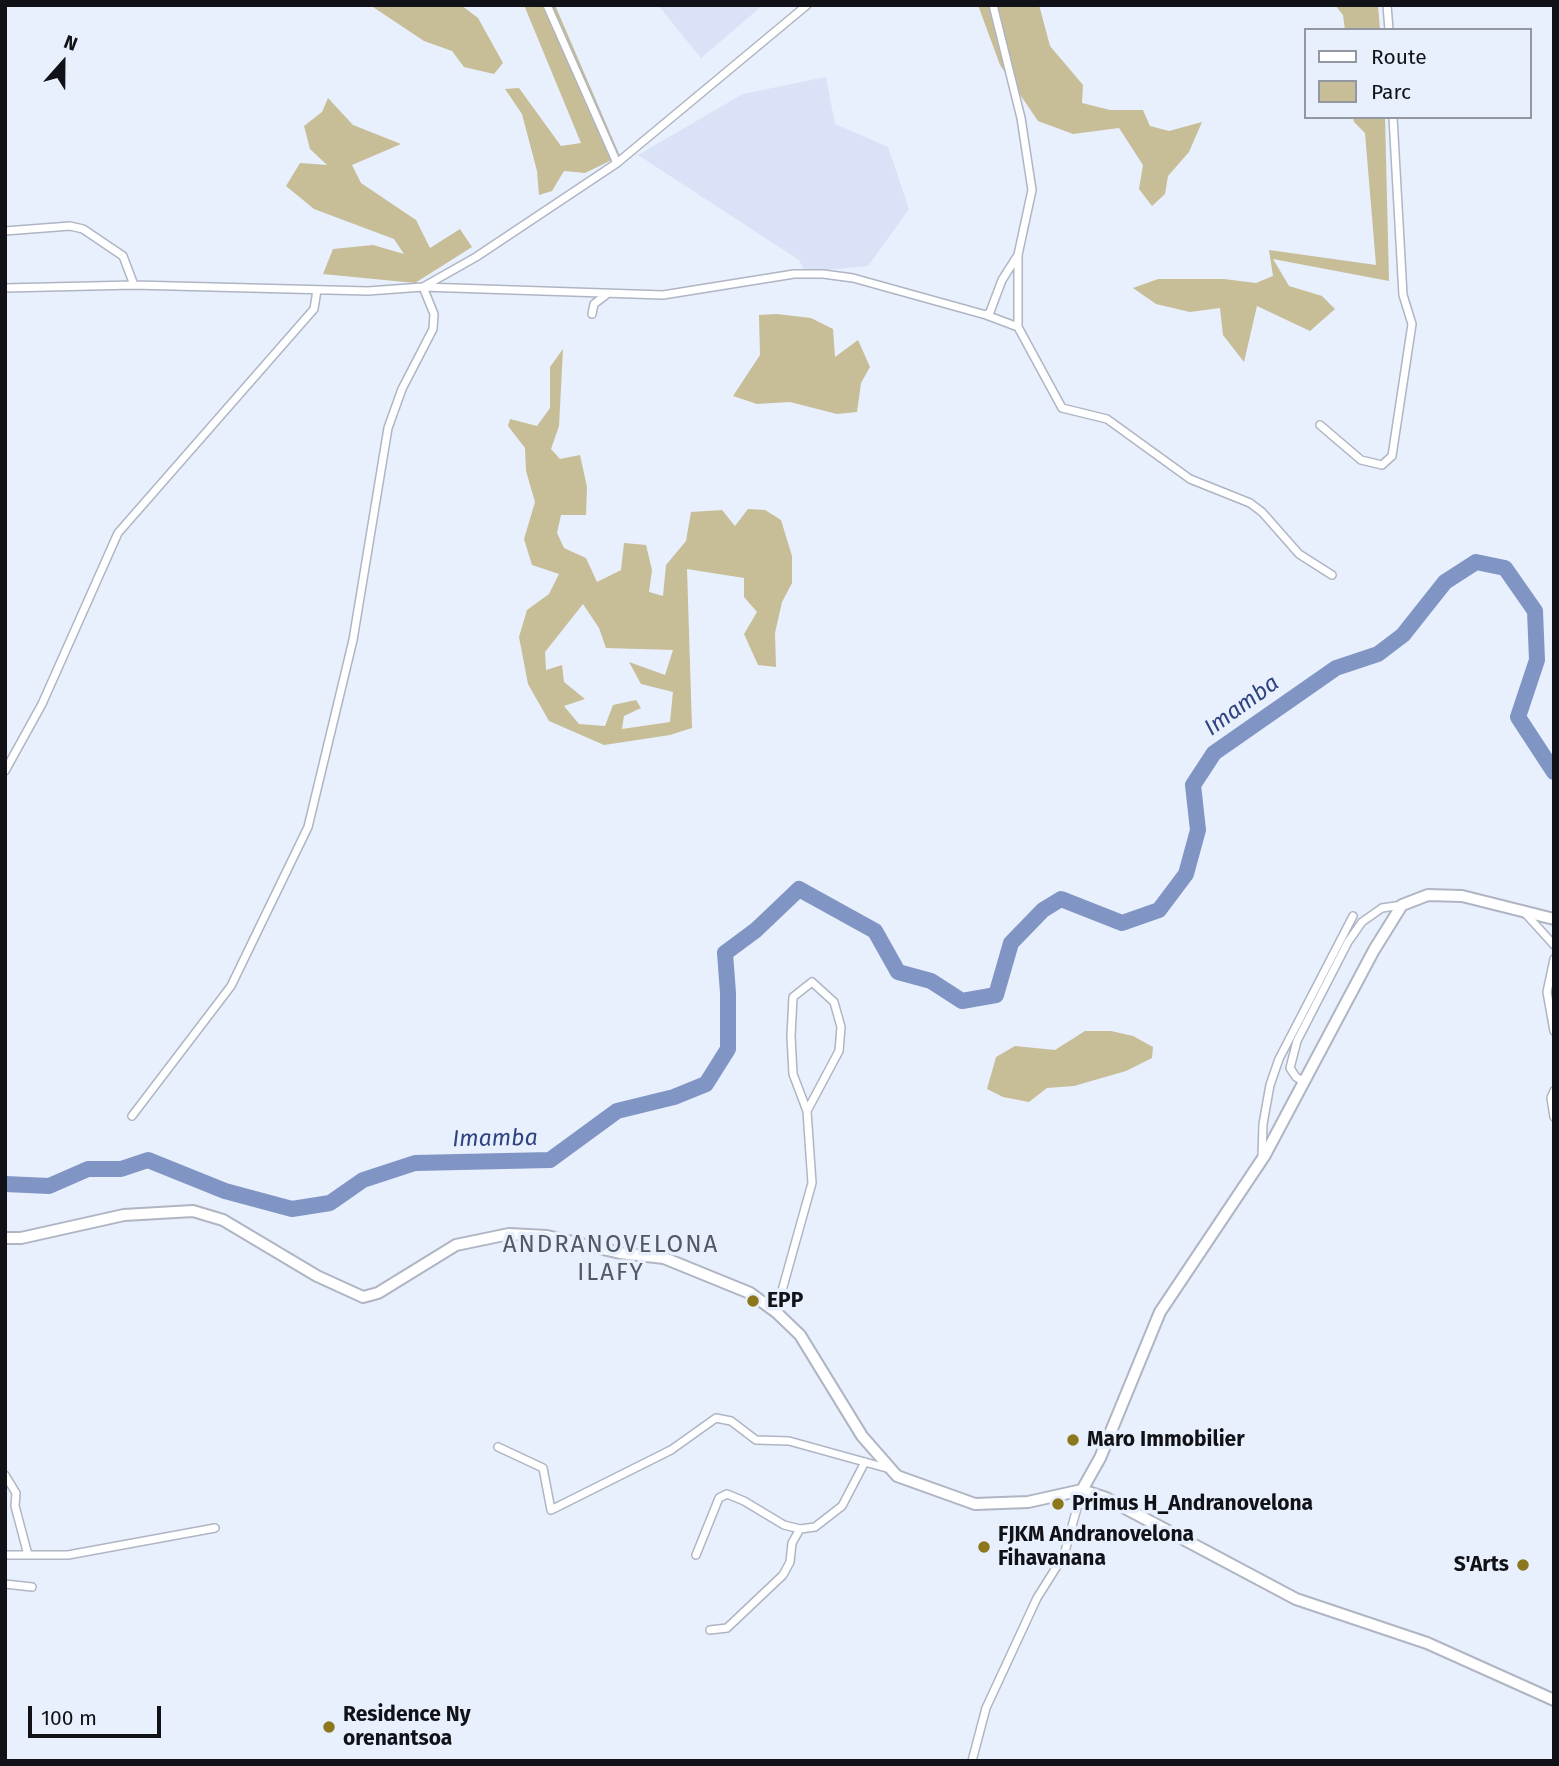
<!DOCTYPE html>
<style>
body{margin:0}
#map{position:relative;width:1559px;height:1766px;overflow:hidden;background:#e8effd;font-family:"Fira Sans",sans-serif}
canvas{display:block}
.frame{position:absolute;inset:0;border:7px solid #101217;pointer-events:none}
.legend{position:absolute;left:1304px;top:28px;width:228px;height:91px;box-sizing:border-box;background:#e8effd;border:2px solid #9297a1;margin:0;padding:9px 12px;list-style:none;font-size:21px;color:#101217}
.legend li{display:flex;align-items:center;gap:14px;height:35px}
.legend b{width:35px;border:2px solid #9297a1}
.north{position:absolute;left:28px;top:28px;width:70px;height:70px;-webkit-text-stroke:5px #e8effd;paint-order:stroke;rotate:21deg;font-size:19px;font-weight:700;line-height:28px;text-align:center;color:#101217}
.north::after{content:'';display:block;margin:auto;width:24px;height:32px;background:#101217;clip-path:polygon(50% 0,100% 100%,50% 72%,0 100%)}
.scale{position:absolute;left:28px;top:1706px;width:133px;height:32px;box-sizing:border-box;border:4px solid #101217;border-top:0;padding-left:9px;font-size:21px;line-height:24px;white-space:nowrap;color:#101217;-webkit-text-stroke:5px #e8effd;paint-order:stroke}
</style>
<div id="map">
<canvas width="1559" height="1766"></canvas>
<div class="frame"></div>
<ul class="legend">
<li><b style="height:9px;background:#fff"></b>Route</li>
<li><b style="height:19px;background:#c7bd97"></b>Parc</li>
</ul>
<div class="north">N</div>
<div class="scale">100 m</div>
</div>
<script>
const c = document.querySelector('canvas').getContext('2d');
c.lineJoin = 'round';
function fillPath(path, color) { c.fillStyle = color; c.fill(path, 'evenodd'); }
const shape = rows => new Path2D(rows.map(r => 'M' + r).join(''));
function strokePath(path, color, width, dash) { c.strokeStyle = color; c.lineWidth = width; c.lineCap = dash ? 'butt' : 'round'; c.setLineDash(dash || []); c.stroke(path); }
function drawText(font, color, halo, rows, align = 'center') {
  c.font = font + ' "Fira Sans",sans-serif'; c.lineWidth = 7; c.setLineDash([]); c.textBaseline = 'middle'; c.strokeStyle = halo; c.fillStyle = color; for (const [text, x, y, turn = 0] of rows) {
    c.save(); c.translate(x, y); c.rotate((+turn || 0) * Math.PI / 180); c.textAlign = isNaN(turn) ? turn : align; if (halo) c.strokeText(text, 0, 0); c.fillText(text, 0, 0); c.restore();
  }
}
const built = shape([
 [658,5,763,5,701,58],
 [826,77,835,124,888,147,909,209,868,266,805,272,799,260,638,155,743,94]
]);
const green = shape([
 [370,5,461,5,478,18,503,63,494,74,464,67,452,51,424,41],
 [524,5,555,5,620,156,585,173,564,171,552,191,539,195,537,171,522,114,505,89,519,88,561,146,581,143],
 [978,5,1039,5,1050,46,1083,85,1082,103,1110,110,1143,110,1150,126,1169,131,1202,122,1189,152,1168,176,1165,194,1152,206,1139,189,1143,165,1119,128,1073,134,1038,121,1000,65],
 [1335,5,1378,5,1380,30,1345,30,1343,15],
 [328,98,353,125,401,144,352,165,361,183,416,220,430,248,460,229,472,247,415,283,323,274,333,249,373,245,404,254,394,239,314,209,286,186,300,163,327,165,310,149,304,126,322,112],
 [1353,117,1385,117,1389,281,1273,259,1289,286,1322,296,1335,309,1310,331,1257,306,1244,362,1223,335,1220,308,1190,312,1156,304,1133,288,1158,279,1224,279,1256,283,1273,276,1269,250,1376,265,1365,133,1354,122],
 [777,314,811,318,833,329,835,357,858,340,870,367,861,383,857,412,837,414,790,402,757,404,733,396,760,355,759,315],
 [563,349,559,426,551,449,560,459,580,455,587,487,586,515,561,515,557,533,564,548,586,558,597,582,621,570,624,543,646,545,652,570,649,592,663,596,666,565,686,541,691,512,722,510,735,526,748,509,765,510,781,520,792,556,792,583,782,602,775,633,776,667,758,665,744,634,757,612,744,597,744,578,687,569,692,728,670,735,604,745,549,721,528,684,519,637,527,610,549,594,559,574,532,565,524,539,535,502,526,471,525,448,508,426,510,419,537,426,550,408,550,367],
 [583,604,599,628,606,648,673,650,665,675,629,662,641,684,673,692,670,722,622,729,624,716,641,708,636,700,613,705,605,726,579,724,564,706,585,699,564,682,562,665,546,670,545,652],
 [1085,1031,1111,1031,1133,1036,1153,1047,1152,1058,1126,1071,1074,1086,1047,1088,1029,1102,1003,1097,987,1089,996,1057,1015,1046,1055,1050]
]);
const river = shape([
 [5,1184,49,1186,88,1169,121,1169,148,1160,225,1191,292,1209,330,1203,363,1180,415,1163,550,1160,617,1111,674,1097,706,1084,728,1049,728,993,725,953,756,930,799,889,875,931,898,972,931,981,962,1001,996,995,1011,943,1043,910,1061,899,1122,923,1159,910,1186,874,1198,830,1193,785,1214,753,1336,668,1378,654,1403,635,1445,582,1476,562,1505,568,1535,611,1537,660,1518,717,1554,772]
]);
const street = shape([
 [547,5,617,163],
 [993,5,1021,118,1032,190,1018,255,1018,327,1062,408,1107,419,1190,479,1250,503,1262,512,1299,554,1332,575],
 [1387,5,1389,30],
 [5,231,70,226,83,229,123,256,134,285],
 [5,288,134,285,368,291,423,287,476,257,617,163,807,5],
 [592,314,594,304,607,294],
 [986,315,1018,327],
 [1320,425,1361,460,1382,465,1392,456,1412,324,1403,295,1393,117],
 [5,771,42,704,118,533,314,309,317,290],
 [1524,912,1554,945],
 [1554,959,1547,992,1554,1031],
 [1304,1082,1296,1077,1290,1068,1297,1041,1348,942,1362,922,1382,908,1402,905],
 [1554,1091,1551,1098,1554,1117],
 [132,1116,231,986,308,827,353,640,388,428,402,389,433,329,434,314,423,287,663,295,794,274,823,274,853,278,986,315,990,312,1002,280,1018,255],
 [1262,1157,1263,1124,1270,1085,1279,1059,1353,916],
 [776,1312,812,1183,807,1111,839,1051,841,1027,834,1002,812,982,793,997,791,1036,793,1074,807,1111],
 [498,1447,543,1468,551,1510,671,1450,716,1418,731,1421,756,1440,789,1441,890,1469],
 [5,1475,16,1493,15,1506,28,1555],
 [5,1555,68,1555,215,1528],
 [696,1555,719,1498,727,1494,744,1501,784,1525,800,1529,815,1527,842,1506,865,1462],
 [5,1584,32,1587],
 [710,1630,727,1628,783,1575,790,1562,792,1543,800,1529],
 [972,1761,986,1708,1037,1598,1064,1555,1082,1490]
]);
const secondary = shape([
 [5,1238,21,1238,124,1215,193,1211,223,1220,317,1276,363,1297,378,1293,456,1245,509,1234,547,1236,620,1253,664,1258,750,1293,776,1312,800,1335,862,1436,897,1476,975,1504,1028,1502,1082,1490,1106,1498,1296,1599,1427,1643,1554,1700],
 [1082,1490,1100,1458,1160,1312,1265,1155,1374,950,1402,905,1428,895,1462,896,1554,919]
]);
const markers = [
 [753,1301,7,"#8c771c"],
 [1073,1440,7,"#8c771c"],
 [1058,1504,7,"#8c771c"],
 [984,1547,7,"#8c771c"],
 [1523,1565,7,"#8c771c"],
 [329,1727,7,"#8c771c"]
];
const poiNames = [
 ["EPP",767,1301],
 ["Maro Immobilier",1087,1440],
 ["Primus H_Andranovelona",1072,1504],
 ["FJKM Andranovelona",998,1535],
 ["Fihavanana",998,1559],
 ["S'Arts",1509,1565,"right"],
 ["Residence Ny",343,1715],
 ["orenantsoa",343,1739]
];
const waterNames = [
 ["Imamba",1242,706,-36],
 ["Imamba",495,1139,-1]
];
const quarterNames = [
 ["ANDRANOVELONA",611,1245],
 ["ILAFY",611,1273]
];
fillPath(built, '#d9e2f6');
fillPath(green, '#c7bd97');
strokePath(river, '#8195c4', 16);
strokePath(street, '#afb5c3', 10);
strokePath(secondary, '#afb5c3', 14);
strokePath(street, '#fff', 7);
strokePath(secondary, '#fff', 10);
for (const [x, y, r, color] of markers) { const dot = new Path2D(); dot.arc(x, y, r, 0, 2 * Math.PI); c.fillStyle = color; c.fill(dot); strokePath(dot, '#e8effd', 2.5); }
drawText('bold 21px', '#101217', '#e8effd', poiNames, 'left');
drawText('italic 23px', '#2e437f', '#e8effd', waterNames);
c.letterSpacing = '2px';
drawText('24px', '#525864', '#e8effd', quarterNames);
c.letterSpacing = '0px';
</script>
